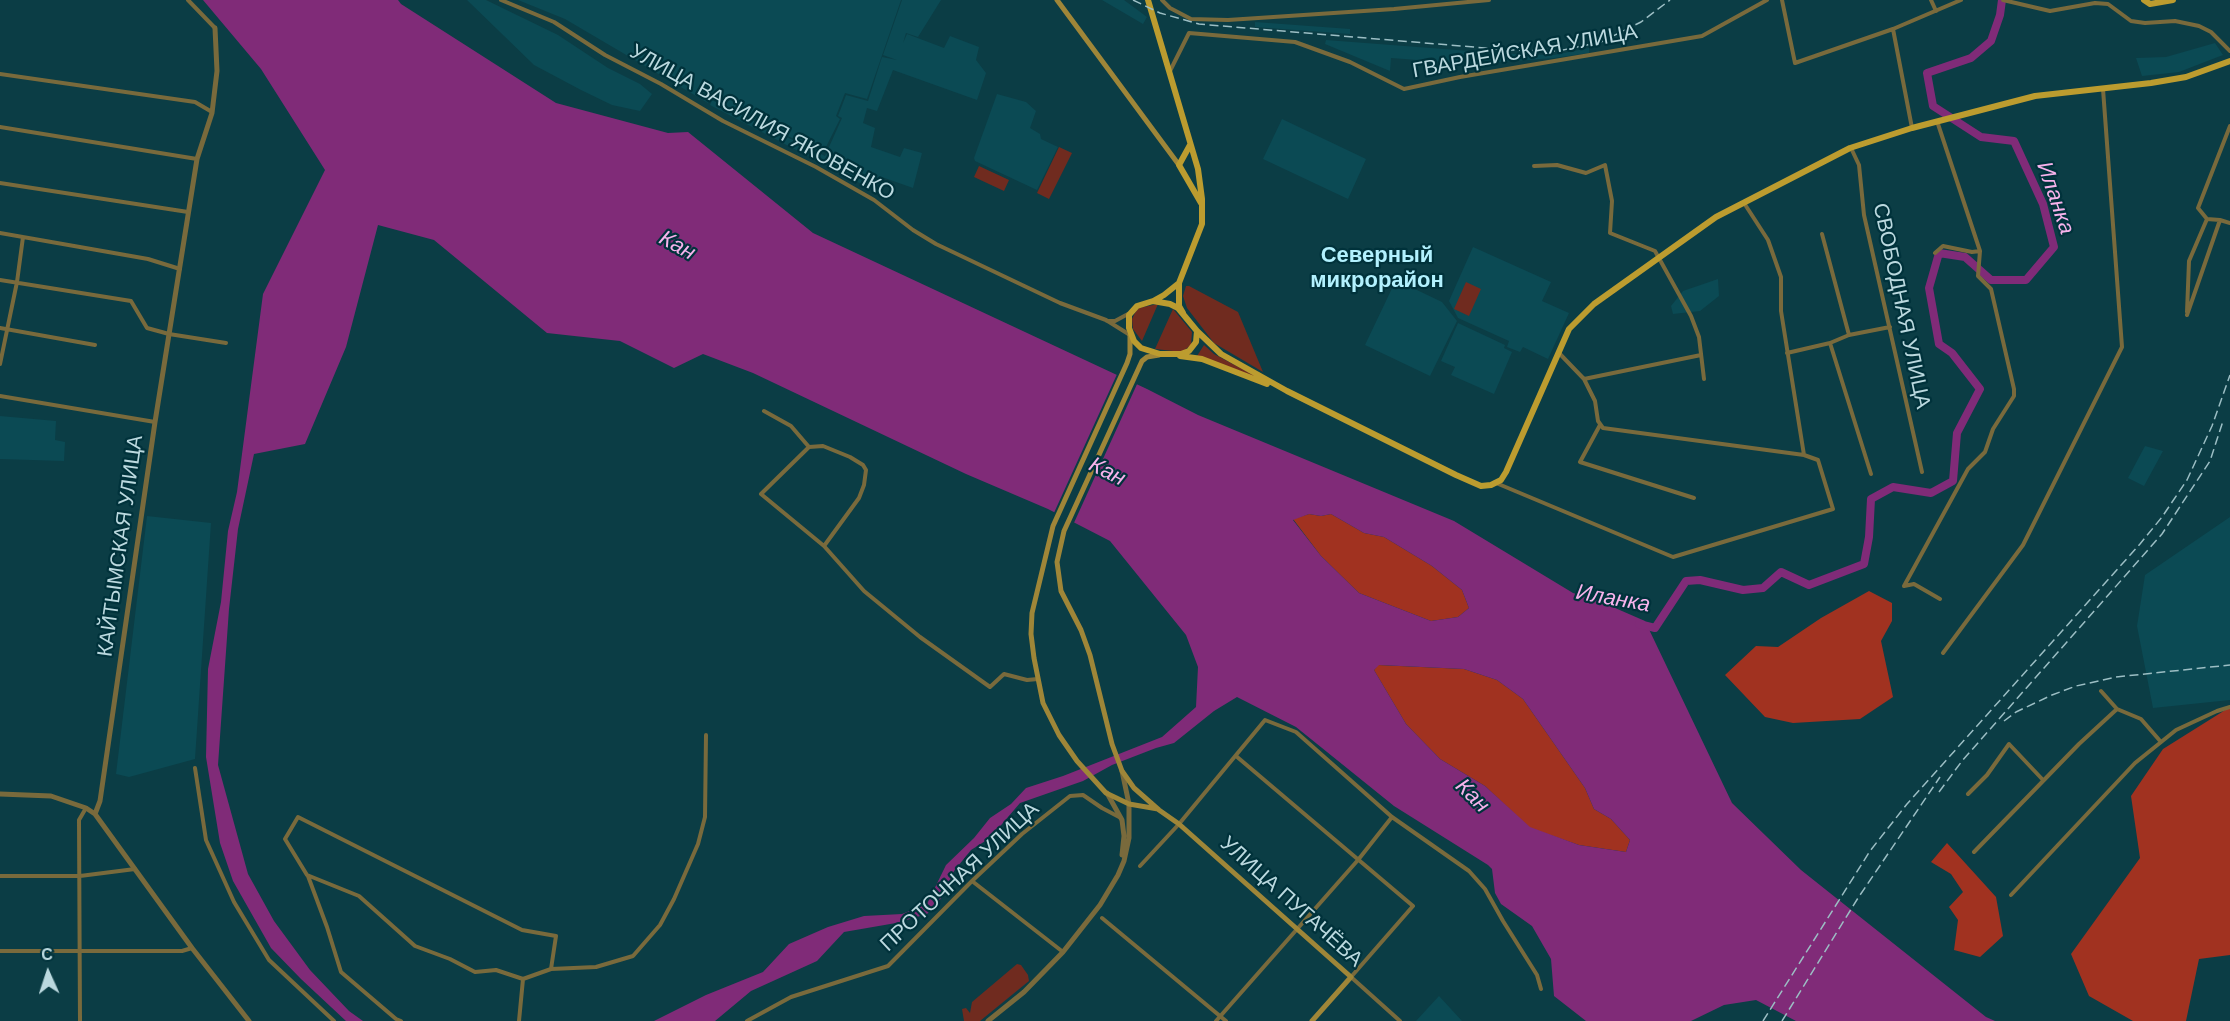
<!DOCTYPE html>
<meta charset="utf-8">
<style>
body{margin:0}
#map{position:relative;width:2230px;height:1021px;overflow:hidden;background:#0b3d45;font-family:Arial,sans-serif}
canvas{display:block}
.north{position:absolute;left:18px;top:943px;width:60px;height:60px;-webkit-text-stroke:4px #00323b;paint-order:stroke;rotate:357deg;font-size:16px;font-weight:700;line-height:24px;text-align:center;color:#bbd9df}
.north::after{content:'';display:block;margin:auto;width:21px;height:27px;background:#bbd9df;clip-path:polygon(50% 0,100% 100%,50% 72%,0 100%)}
</style>
<div id="map">
<canvas width="2230" height="1021"></canvas>
<div class="north">С</div>
</div>
<script>
const c = document.querySelector('canvas').getContext('2d');
c.lineJoin = 'round';
function fillPath(path, color) { c.fillStyle = color; c.fill(path, 'evenodd'); }
const shape = rows => new Path2D(rows.map(r => 'M' + r).join(''));
function strokePath(path, color, width, dash) { c.strokeStyle = color; c.lineWidth = width; c.lineCap = dash ? 'butt' : 'round'; c.setLineDash(dash || []); c.stroke(path); }
function drawText(font, color, halo, rows, align = 'center') {
  c.font = font + ' Arial,sans-serif'; c.lineWidth = 4.5; c.setLineDash([]); c.textBaseline = 'middle'; c.strokeStyle = halo; c.fillStyle = color; for (const [text, x, y, turn = 0] of rows) {
    c.save(); c.translate(x, y); c.rotate((+turn || 0) * Math.PI / 180); c.textAlign = isNaN(turn) ? turn : align; if (halo) c.strokeText(text, 0, 0); c.fillText(text, 0, 0); c.restore();
  }
}
const built = shape([
 [467,0,486,0,558,35,608,68,640,84,652,94,640,111,612,105,581,90,534,65],
 [518,0,901,0,867,99,845,93,836,116,840,119,823,153,711,99,708,103,565,19],
 [902,0,941,0,918,37,906,33,903,43,907,34,944,48,950,36,979,47,976,60,986,73,977,100,893,70,877,111,867,108,863,123,875,128,871,147,900,157,904,148,922,153,913,188,879,176,873,190,710,105,712,100,825,156,842,118,838,116,846,95,868,101,882,57,897,60,883,55],
 [1102,0,1124,0,1147,17,1143,24],
 [1255,22,1350,29,1350,34,1255,27],
 [1326,40,1509,54,1554,55,1589,48,1589,53,1554,58,1471,64,1391,58,1390,71,1325,44],
 [2215,43,2223,55,2179,72,2142,76,2136,58,2166,57],
 [997,94,1026,102,1036,111,1030,128,1040,134,1041,139,1058,147,1037,190,975,161,974,158],
 [1282,119,1366,159,1348,199,1263,159],
 [1473,247,1551,282,1542,301,1569,313,1548,359,1523,347,1520,352,1507,347,1509,341,1458,318,1449,301],
 [1718,279,1719,296,1700,311,1673,314,1671,306,1683,291],
 [1396,280,1442,302,1457,321,1430,376,1365,345],
 [1458,323,1505,345,1504,348,1512,352,1494,394,1451,375,1455,367,1441,361],
 [0,416,56,421,55,440,65,442,64,461,0,459],
 [2145,446,2163,451,2144,486,2128,478],
 [147,516,211,523,195,759,129,777,116,774],
 [2230,517,2230,700,2153,708,2137,626,2145,575],
 [1439,996,1462,1021,1416,1021]
]);
const green = shape([
 [1059,147,1072,153,1049,199,1037,193],
 [979,166,1009,180,1004,191,974,177],
 [1466,282,1481,289,1469,316,1454,309],
 [1186,286,1189,286,1238,312,1263,372,1214,343,1187,308,1183,296],
 [1158,304,1142,341,1133,329,1132,319,1135,313,1139,308],
 [1173,309,1192,332,1191,345,1182,352,1155,349],
 [1204,345,1214,354,1270,384,1197,356],
 [1017,964,1021,965,1028,975,1029,981,980,1021,964,1021,962,1009,966,1008,970,1013,972,1002]
]);
const forest = shape([
 [1309,514,1321,516,1331,514,1364,533,1384,537,1432,566,1462,590,1469,608,1458,617,1431,621,1359,593,1321,556,1293,519],
 [1869,591,1892,603,1892,621,1881,641,1893,697,1860,719,1793,723,1765,717,1725,675,1756,646,1778,647,1821,618],
 [1378,665,1464,669,1497,680,1523,699,1585,788,1594,809,1611,819,1630,840,1626,852,1579,845,1530,828,1485,786,1440,759,1406,724,1374,670],
 [2230,707,2230,955,2199,959,2186,1021,2133,1021,2089,996,2071,954,2140,858,2131,796,2163,749],
 [1947,843,1996,897,2003,936,1980,957,1954,950,1958,920,1949,907,1963,892,1951,874,1931,862]
]);
const water = shape([
 [203,0,398,0,401,4,556,103,668,133,688,132,813,233,1147,389,1198,415,1454,521,1573,593,1599,601,1645,621,1732,803,1801,870,1986,1017,1995,1021,1796,1021,1756,1000,1724,1005,1691,1021,1586,1021,1554,996,1551,959,1532,926,1501,904,1495,893,1492,869,1488,865,1394,806,1296,727,1237,697,1214,711,1174,743,1156,748,1112,765,1083,781,1020,803,990,838,971,850,954,871,945,894,927,914,896,923,844,932,817,961,751,991,715,1021,654,1021,706,995,763,972,789,944,828,927,864,916,902,914,927,904,946,865,974,838,990,818,1011,804,1026,788,1063,776,1162,737,1196,707,1198,667,1186,635,1110,541,1048,509,966,474,753,373,703,354,674,368,620,341,547,333,434,240,378,225,346,347,305,444,254,454,238,529,229,609,218,765,248,874,274,921,310,970,349,1011,363,1021,346,1021,301,979,271,948,233,881,220,843,206,757,208,669,221,602,228,531,237,492,263,294,325,170,261,69],
 [1309,514,1321,516,1331,514,1364,533,1384,537,1432,566,1462,590,1469,608,1458,617,1431,621,1359,593,1321,556,1293,520],
 [1379,665,1464,669,1497,680,1523,699,1585,788,1594,809,1611,819,1630,840,1626,852,1579,845,1530,827,1485,786,1440,759,1406,724,1374,670]
]);
const pier = shape([
 [1118,372,1138,382,1073,525,1053,515]
]);
const river = shape([
 [1639,624,1655,628,1686,581,1700,580,1743,590,1763,588,1781,572,1809,585,1864,564,1869,537,1871,499,1893,487,1931,493,1953,481,1957,433,1980,389,1952,353,1939,344,1929,288,1939,253,1965,257,1991,280,2026,280,2054,247,2043,204,2014,141,1981,137,1933,106,1927,73,1971,58,1991,41,2000,15,2002,0]
]);
const minor = shape([
 [188,0,215,28],
 [501,0,554,22,605,55,661,84,723,121,816,167,874,200,913,230,936,244,1060,303,1106,320,1130,335],
 [1162,0,1170,8,1191,19,1228,20,1394,9,1489,0],
 [1782,0,1795,63,1893,29],
 [1931,0,1936,11],
 [2003,0,2050,11,2095,3,2108,4,2131,21,2145,23,2175,21,2199,26,2211,32,2230,51],
 [1170,71,1189,33,1295,42,1350,62,1404,89,1460,77,1702,36,1767,0],
 [0,74,195,102,212,112],
 [0,127,197,159],
 [1912,128,1893,29,1961,0],
 [1851,148,1859,165,1864,215,1922,472],
 [1534,166,1557,165,1586,173,1605,165,1612,201,1610,233,1655,251,1691,316,1699,337,1704,379],
 [0,183,188,212],
 [1744,203,1768,240,1781,277,1781,311,1804,455],
 [2220,220,2230,223],
 [0,233,148,259,180,269],
 [1822,234,1849,335],
 [1935,253,1943,246,1972,252,1980,251,1937,121],
 [0,280,131,301,147,328,169,334,226,343],
 [2187,312,2189,261,2207,219],
 [2187,315,2220,220,2207,219,2198,208,2230,126],
 [1107,321,1115,321,1128,314],
 [0,328,95,345],
 [1830,343,1871,474],
 [1787,353,1830,343,1849,335,1890,327],
 [0,364,17,282,23,237],
 [1584,379,1701,355],
 [0,396,155,422],
 [764,411,791,426,809,447,761,494,824,546,864,591,920,637,990,687,1004,674,1027,680,1038,679],
 [1600,425,1580,462,1694,498],
 [809,447,823,446,850,457,863,465,866,470,864,485,859,498,824,546],
 [1496,483,1673,557,1833,509,1818,460,1804,455,1603,428,1598,421,1595,401,1584,379,1559,353],
 [1940,599,1914,584,1904,586,1968,469,1985,452,1993,429,2014,396,2014,389,1991,289,1978,276,1980,251],
 [1943,653,2023,545,2122,347,2103,89],
 [2101,691,2117,709,2141,719,2161,742],
 [1236,756,1413,906,1351,977,1400,1021],
 [195,768,206,840,234,902,269,960,334,1021],
 [1968,794,1987,775,2009,744,2043,780],
 [1974,852,2079,744,2117,709],
 [1140,866,1179,824,1265,720,1296,732,1392,817,1469,871,1485,889,1503,921,1537,975,1541,989],
 [0,876,80,876,135,869],
 [308,876,327,927,341,972,396,1019,401,1021],
 [972,881,1063,952],
 [2011,895,2135,763,2176,730,2217,711,2230,707],
 [1102,918,1226,1021],
 [0,951,182,951,192,948],
 [551,969,556,936,522,930,298,817,285,839,307,875,359,896,415,946,450,959,475,972,496,970,523,979,551,969,596,967,633,956,660,925,674,899,698,844,705,817,706,735],
 [80,1021,79,820,86,808],
 [519,1021,523,979],
 [747,1021,791,997,888,966,972,881,1022,834,1070,796,1083,795,1102,808,1121,818],
 [1216,1021,1358,860,1392,817]
]);
const tertiary = shape([
 [215,28,217,71,212,113,197,159,155,422,100,801,95,814,192,948,249,1021],
 [1107,793,1122,820,1124,836,1122,855],
 [0,794,51,796,86,808,95,814],
 [988,1021,1024,992,1063,952,1100,905,1118,875,1124,861,1129,838,1129,804,1122,771]
]);
const secondary = shape([
 [1057,0,1179,165],
 [1130,335,1130,354,1127,363,1053,526,1032,613,1031,634,1034,658,1043,703,1059,735,1077,761,1106,793,1129,804,1158,809],
 [1159,355,1147,357,1142,361,1064,531,1057,562,1061,591,1081,630,1090,655,1112,744,1122,771,1134,788,1159,810,1179,824,1351,977,1312,1021]
]);
const primary = shape([
 [1148,0,1198,169,1202,199,1202,224,1179,283,1179,306,1183,313],
 [2144,0,2150,4,2173,0],
 [1190,145,1179,165,1201,203],
 [1155,300,1164,295,1179,283],
 [1153,301,1170,304,1178,308,1197,331,1196,342,1189,351,1181,354,1160,354,1141,348,1134,341,1129,328,1129,315,1137,306,1153,301],
 [1197,331,1221,354,1287,391,1456,475,1481,486,1491,485,1501,480,1506,472,1569,329,1594,304,1716,217,1850,148,1912,128,2035,96,2151,83,2186,77,2230,61],
 [1180,356,1202,359,1267,384]
]);
const rail = shape([
 [1133,0,1160,13,1199,24,1509,50,1558,51,1601,42,1641,22,1670,0],
 [2004,721,2016,712,2052,695,2076,686,2116,677,2230,665],
 [1939,792,1962,761,2162,534,2210,461,2223,421],
 [1763,1021,1870,851,1907,804,2140,544,2162,517,2187,480,2212,426,2230,375],
 [1782,1021,1858,898,1940,777]
]);
const streetNames = [
 ["ГВАРДЕЙСКАЯ УЛИЦА",1525,52,-10],
 ["УЛИЦА ВАСИЛИЯ ЯКОВЕНКО",762,123,29],
 ["СВОБОДНАЯ УЛИЦА",1901,306,78],
 ["КАЙТЫМСКАЯ УЛИЦА",121,546,-82],
 ["ПРОТОЧНАЯ УЛИЦА",960,877,-43],
 ["УЛИЦА ПУГАЧЁВА",1291,902,42]
];
const waterNames = [
 ["Иланка",2055,198,71],
 ["Кан",677,246,29],
 ["Кан",1107,472,27],
 ["Иланка",1613,599,10],
 ["Кан",1472,796,45]
];
const neighbourhoodNames = [
 ["Северный",1377,256],
 ["микрорайон",1377,281]
];
fillPath(built, '#0b4a54');
fillPath(green, '#702b1f');
fillPath(forest, '#a13220');
fillPath(water, '#802b78');
fillPath(pier, '#0b3d45');
strokePath(river, '#802b78', 8);
strokePath(minor, '#796a3c', 4);
strokePath(tertiary, '#796a3c', 5);
strokePath(secondary, '#9f8638', 5);
strokePath(primary, '#bc9c2f', 6);
strokePath(rail, '#9cbec4', 1.5, [9, 4.5]);
drawText('21px', '#bbd9df', '#00323b', streetNames);
drawText('italic 22px', '#f7b3ec', '#00323b', waterNames);
drawText('bold 22px', '#b2f1fe', '#00323b', neighbourhoodNames);
</script>
